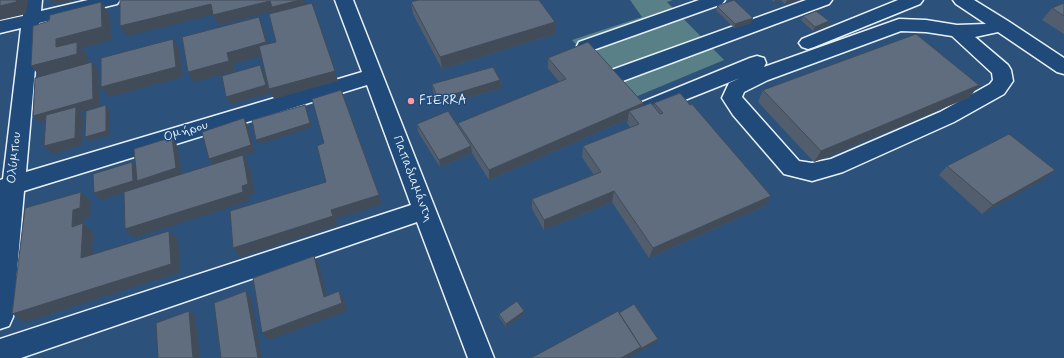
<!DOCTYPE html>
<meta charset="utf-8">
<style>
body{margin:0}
canvas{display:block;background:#2c517b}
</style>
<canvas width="1064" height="358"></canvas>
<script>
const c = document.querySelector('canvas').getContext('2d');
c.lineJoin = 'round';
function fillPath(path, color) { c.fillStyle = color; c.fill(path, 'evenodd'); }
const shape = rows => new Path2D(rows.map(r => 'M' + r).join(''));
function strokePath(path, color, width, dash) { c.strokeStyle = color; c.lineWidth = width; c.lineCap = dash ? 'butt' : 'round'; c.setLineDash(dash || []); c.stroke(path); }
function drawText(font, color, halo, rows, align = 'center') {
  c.font = font + ' Mynerve,sans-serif'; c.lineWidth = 3; c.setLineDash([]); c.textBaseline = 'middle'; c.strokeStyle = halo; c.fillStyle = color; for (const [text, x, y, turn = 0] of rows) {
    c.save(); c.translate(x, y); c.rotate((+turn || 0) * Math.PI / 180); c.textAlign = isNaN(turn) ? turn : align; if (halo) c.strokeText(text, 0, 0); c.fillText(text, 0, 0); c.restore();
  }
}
const green = shape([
 [630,0,673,0,667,2,724,60,628,100,572,40,642,17]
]);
const minor = shape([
 [24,0,42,0,41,11,88,0,120,0,117,4,39,23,26,172,362,72,335,0,353,0,494,358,468,358,417,222,21,358,0,358,0,339,411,205,367,85,24,191,13,317,9,326,0,329,0,180,3,179,21,28,0,33,0,21,23,16,24,0],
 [699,0,725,0,722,4,593,50,586,52,579,50,577,46,579,42,699,0],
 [806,0,832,0,829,4,620,82,613,84,606,82,603,77,606,72,806,0],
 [898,0,923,0,920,4,814,47,808,49,802,47,799,43,802,39,898,0],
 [953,0,974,0,1008,21,1064,58,1064,74,1057,72,998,32,975,37,1008,65,1011,70,1013,81,1004,94,954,122,843,172,812,181,784,174,733,115,722,98,729,83,740,78,647,115,640,113,637,108,640,103,750,58,757,56,764,58,766,63,764,67,899,19,926,20,957,25,986,24,956,4,953,0],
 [901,31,926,32,952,36,992,73,993,80,990,84,940,112,831,159,812,163,799,161,742,97,744,92,768,80,901,31]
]);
const wall = shape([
 [772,0,798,0,797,1,785,4,781,0,774,2],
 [411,2,555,22,555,34,442,69,413,14],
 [1064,3,1064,34,1042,20,1052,8],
 [717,6,751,23,734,28,716,10],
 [803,16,829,21,827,26,813,31,801,20],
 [548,58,643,103,642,107,653,106,654,103,765,206,649,258,612,202,544,230,532,209,532,199,594,175,582,157,583,146,631,128,627,123,628,119,489,180,472,153,440,167,418,132,417,124,458,126,458,123,559,82,548,68],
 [500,80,501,88,440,106,433,92,432,84],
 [763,90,970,97,814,162,758,102],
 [947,166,1055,170,1044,179,982,214,939,175],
 [524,311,524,314,506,327,499,317,499,314]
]);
const shadedWall = shape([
 [17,0,28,0,26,14,0,20,0,6],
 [51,0,76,0,55,5],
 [304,0,307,9,277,17,274,11,218,25,213,15,270,1],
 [775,0,781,0,774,2],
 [787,0,798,0,797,1,785,4],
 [101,2,110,15,111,40,82,48,88,55,88,67,42,79,31,66,56,39],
 [211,4,216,14,127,36,120,26],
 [316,13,338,81,274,99,269,89],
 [259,17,263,27,271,53,233,64,235,71,194,82,188,72,227,53],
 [753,18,751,23,734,28,735,24],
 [829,21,827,26,813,31,815,27],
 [555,22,555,34,442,69,440,57],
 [173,39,179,49,183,77,109,97,101,87],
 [92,62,98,70,100,106,80,112,83,115,82,145,52,154,44,146,76,113,41,123,33,116],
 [260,65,264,72,270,93,231,104,226,97],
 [500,80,501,88,440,106,438,99],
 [979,85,970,97,814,162,821,151],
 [341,90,382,204,336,219,337,225,240,257,233,248,331,210],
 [643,103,641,113,629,111,628,119,489,180,489,170],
 [106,105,109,110,110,135,89,141,85,137],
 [305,105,312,127,259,144,256,140],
 [244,118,248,126,255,152,244,156,249,165,255,193,248,196,249,201,134,238,125,229,214,166,209,159],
 [172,137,177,145,182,175,143,188,139,184,140,188,101,200,94,193,132,162,138,169],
 [471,146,472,153,440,167,439,160],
 [1055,170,1044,179,982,214,993,205],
 [614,191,612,202,544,230,544,220],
 [81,192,91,201,90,217,83,219,83,223,93,232,92,266,81,258,72,227,73,210],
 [771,196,765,206,649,258,653,248],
 [169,231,178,239,180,272,25,322,12,314],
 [314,256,319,265,329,305,324,297],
 [246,291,251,297,262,358,258,358],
 [339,291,344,299,347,311,269,340,262,333],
 [189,311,195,316,200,358,193,358],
 [524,311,524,314,506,327,506,324],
 [658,339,657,342,628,358,621,358,641,347]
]);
const building = shape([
 [0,0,17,0,16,2,0,6,0,0],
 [122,0,300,0,272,7,270,1,213,15,211,4,120,26,120,1,122,0],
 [418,0,539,0,555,22,440,57,411,2,418,0],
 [734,0,753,18,735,24,717,6,734,0],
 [101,2,102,27,56,39,56,47,77,42,77,54,31,66,33,26,49,21,50,15,101,2],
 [312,3,335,71,269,89,259,46,276,42,269,14,312,3],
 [1064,3,1064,16,1052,8,1064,3],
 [816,11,829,21,815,27,803,16,816,11],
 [259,17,266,42,227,53,229,61,188,72,182,37,259,17],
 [916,34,979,85,821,151,763,90,916,34],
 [173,39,176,67,101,87,101,58,173,39],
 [588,42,643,103,489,170,458,123,566,79,548,58,588,42],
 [92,62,93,99,33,116,35,78,92,62],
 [260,65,266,85,226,97,222,76,260,65],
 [493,67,500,80,438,99,432,84,493,67],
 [341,90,379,195,331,210,333,216,233,248,230,211,326,182,317,146,324,143,312,99,341,90],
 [680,93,690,105,692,104,771,196,653,248,614,191,544,220,532,199,601,172,583,146,639,124,629,111,651,103,660,114,663,113,654,103,680,93],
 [106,105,106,131,85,137,86,111,106,105],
 [305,105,310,123,256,140,252,120,305,105],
 [76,107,75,138,44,146,46,115,76,107],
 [448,111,471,146,439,160,417,124,448,111],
 [244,118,251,145,209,159,202,132,244,118],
 [1009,134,1055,170,993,205,947,166,1009,134],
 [172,137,176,168,137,181,134,149,172,137],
 [243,155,248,184,242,186,243,192,125,229,124,192,243,155],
 [132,162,133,181,94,193,93,174,132,162],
 [81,192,80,208,73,210,72,227,83,223,81,258,169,231,171,264,12,314,25,208,81,192],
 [314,256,324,297,339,291,342,303,262,333,253,278,314,256],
 [246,291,258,358,221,358,214,303,246,291],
 [517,301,524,311,506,324,499,314,517,301],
 [634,304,658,339,640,349,641,347,619,313,634,304],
 [189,311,193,358,158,358,156,323,189,311],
 [618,311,641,347,621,358,531,358,618,311]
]);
const markers = [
 [411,101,4,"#ff9aa2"]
];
const poiNames = [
 ["FIERRA",419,101]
];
const streetNames = [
 ["Ομήρου",186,132,-17],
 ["Ολύμπου",15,158,-84],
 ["Παπαδιαμάντη",412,179,69]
];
fillPath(green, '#588086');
strokePath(minor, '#e8f1f8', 3);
fillPath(minor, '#1f4a7a');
fillPath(wall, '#525e6d');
fillPath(shadedWall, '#424c59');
fillPath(building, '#5f6d7f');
strokePath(building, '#424c59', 1);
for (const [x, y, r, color] of markers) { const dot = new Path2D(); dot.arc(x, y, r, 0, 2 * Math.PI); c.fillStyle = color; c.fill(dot); strokePath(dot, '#1f4a7a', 1.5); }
drawText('13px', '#e8f1f8', '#1f4a7a', poiNames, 'left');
drawText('13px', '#e8f1f8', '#1f4a7a', streetNames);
</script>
